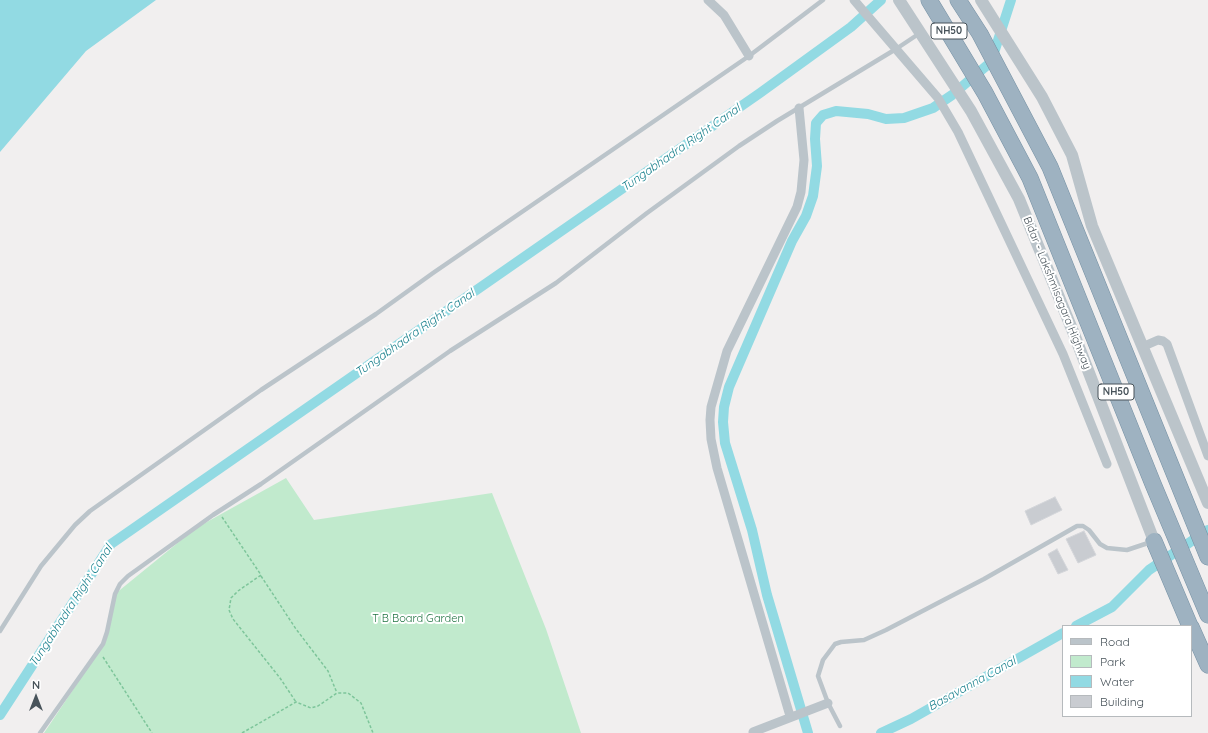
<!DOCTYPE html>
<style>
body{margin:0}
#map{position:relative;width:1208px;height:733px;overflow:hidden;background:#f1efef;font-family:Quicksand,sans-serif}
canvas{display:block}
.legend{position:absolute;left:1062px;top:625px;width:130px;height:92px;box-sizing:border-box;background:#fff;border:1px solid #b6babd;margin:0;padding:5px 7px;list-style:none;font-size:12px;color:#48535a}
.legend li{display:flex;align-items:center;gap:8px;height:20px}
.legend b{width:20px;border:1px solid #b6babd}
.north{position:absolute;left:16px;top:677px;width:40px;height:40px;-webkit-text-stroke:3px #fff;paint-order:stroke;rotate:0deg;font-size:11px;font-weight:700;line-height:16px;text-align:center;color:#48535a}
.north::after{content:'';display:block;margin:auto;width:14px;height:18px;background:#48535a;clip-path:polygon(50% 0,100% 100%,50% 72%,0 100%)}
</style>
<div id="map">
<canvas width="1208" height="733"></canvas>
<ul class="legend">
<li><b style="height:5px;background:#bbc4ca"></b>Road</li>
<li><b style="height:11px;background:#c1eacd"></b>Park</li>
<li><b style="height:11px;background:#92dae3"></b>Water</li>
<li><b style="height:11px;background:#c9ccd1"></b>Building</li>
</ul>
<div class="north">N</div>
</div>
<script>
const c = document.querySelector('canvas').getContext('2d');
c.lineJoin = 'round';
function fillPath(path, color) { c.fillStyle = color; c.fill(path, 'evenodd'); }
const shape = rows => new Path2D(rows.map(r => 'M' + r).join(''));
function strokePath(path, color, width, dash) { c.strokeStyle = color; c.lineWidth = width; c.lineCap = dash ? 'butt' : 'round'; c.setLineDash(dash || []); c.stroke(path); }
function drawText(font, color, halo, rows, align = 'center') {
  c.font = font + ' Quicksand,sans-serif'; c.lineWidth = 4; c.setLineDash([]); c.textBaseline = 'middle'; c.strokeStyle = halo; c.fillStyle = color; for (const [text, x, y, turn = 0] of rows) {
    c.save(); c.translate(x, y); c.rotate((+turn || 0) * Math.PI / 180); c.textAlign = isNaN(turn) ? turn : align; if (halo) c.strokeText(text, 0, 0); c.fillText(text, 0, 0); c.restore();
  }
}
const green = shape([
 [286,478,314,520,492,493,546,629,581,733,44,733,103,645,115,594,196,528]
]);
const water = shape([
 [0,0,156,0,86,51,0,152]
]);
const canal = shape([
 [1076,626,1112,607,1149,570,1208,530],
 [0,715,111,544,760,93,851,27,881,0],
 [808,733,767,595,752,530,725,443,723,422,724,407,729,387,792,241,806,216,813,196,817,166,815,139,816,123,823,115,836,111,868,114,886,119,904,118,933,108,952,95,991,62,1011,0],
 [881,733,911,719,1063,633]
]);
const building = shape([
 [1055,497,1062,510,1031,525,1025,511,1055,497],
 [1084,531,1096,555,1078,563,1066,539,1084,531],
 [1057,549,1068,570,1058,574,1048,554,1057,549]
]);
const path = shape([
 [222,517,261,575,238,591,231,598,229,610,233,619,280,678,296,702],
 [261,576,296,629,328,671,337,693],
 [103,657,152,733],
 [242,733,296,702,311,708,318,706,337,693,348,693,361,703,373,733]
]);
const service = shape([
 [0,631,41,566,75,525,90,511,261,390,376,314,433,273,749,56,823,0],
 [840,726,828,703,818,676,823,660,835,644,841,642,864,640,886,630,984,579,1077,526,1083,526,1089,530,1100,544,1107,548,1127,550,1151,542],
 [40,733,103,644,107,632,115,594,120,584,128,576,213,515,261,484,450,351,556,283,647,213,739,146,777,121,896,49,920,33]
]);
const minor = shape([
 [708,0,724,15,749,56],
 [854,0,938,98,958,132,1063,354,1107,464],
 [1142,347,1158,340,1163,341,1167,344,1208,456],
 [790,716,717,468,711,439,710,420,711,407,727,351,797,207,801,192,804,160,799,108],
 [753,732,828,703]
]);
const tertiary = shape([
 [899,0,971,111,1019,199,1074,334,1154,541],
 [981,0,1042,97,1072,155,1092,226,1208,503]
]);
const trunk = shape([
 [929,0,985,93,1030,178,1153,484,1208,615],
 [958,0,980,34,1050,167,1208,557],
 [1154,541,1190,626],
 [1191,627,1208,665]
]);
const shields = [
 [949,31,36],
 [1116,392,36]
];
const shieldNames = [
 ["NH50",949,31],
 ["NH50",1116,392]
];
const streetNames = [
 ["Bidar - Lakshmisagara Highway",1057,293,68]
];
const parkNames = [
 ["T B Board Garden",418,619]
];
const waterNames = [
 ["Tungabhadra Right Canal",681,148,-35],
 ["Tungabhadra Right Canal",415,333,-35],
 ["Tungabhadra Right Canal",71,606,-57],
 ["Basavanna Canal",972,684,-29]
];
fillPath(green, '#c1eacd');
fillPath(water, '#92dae3');
strokePath(canal, '#92dae3', 10);
fillPath(building, '#c9ccd1');
strokePath(building, '#d3d5d9', 1);
strokePath(trunk, '#7691a4', 17);
strokePath(path, '#7dc59a', 1.5, [3, 2]);
strokePath(service, '#bbc4ca', 4.5);
strokePath(minor, '#bbc4ca', 9);
strokePath(tertiary, '#bbc4ca', 12);
strokePath(trunk, '#9eb2c1', 16);
for (const [x, y, w] of shields) { const box = new Path2D(); box.roundRect(x - w / 2, y - 8, w, 16, 3); c.fillStyle = '#fff'; c.fill(box); strokePath(box, '#48535a', 1); }
drawText('bold 10px', '#48535a', null, shieldNames);
drawText('11px', '#48535a', '#fff', streetNames);
drawText('11px', '#207442', '#fff', parkNames);
drawText('italic 12px', '#1a818d', '#fff', waterNames);
</script>
